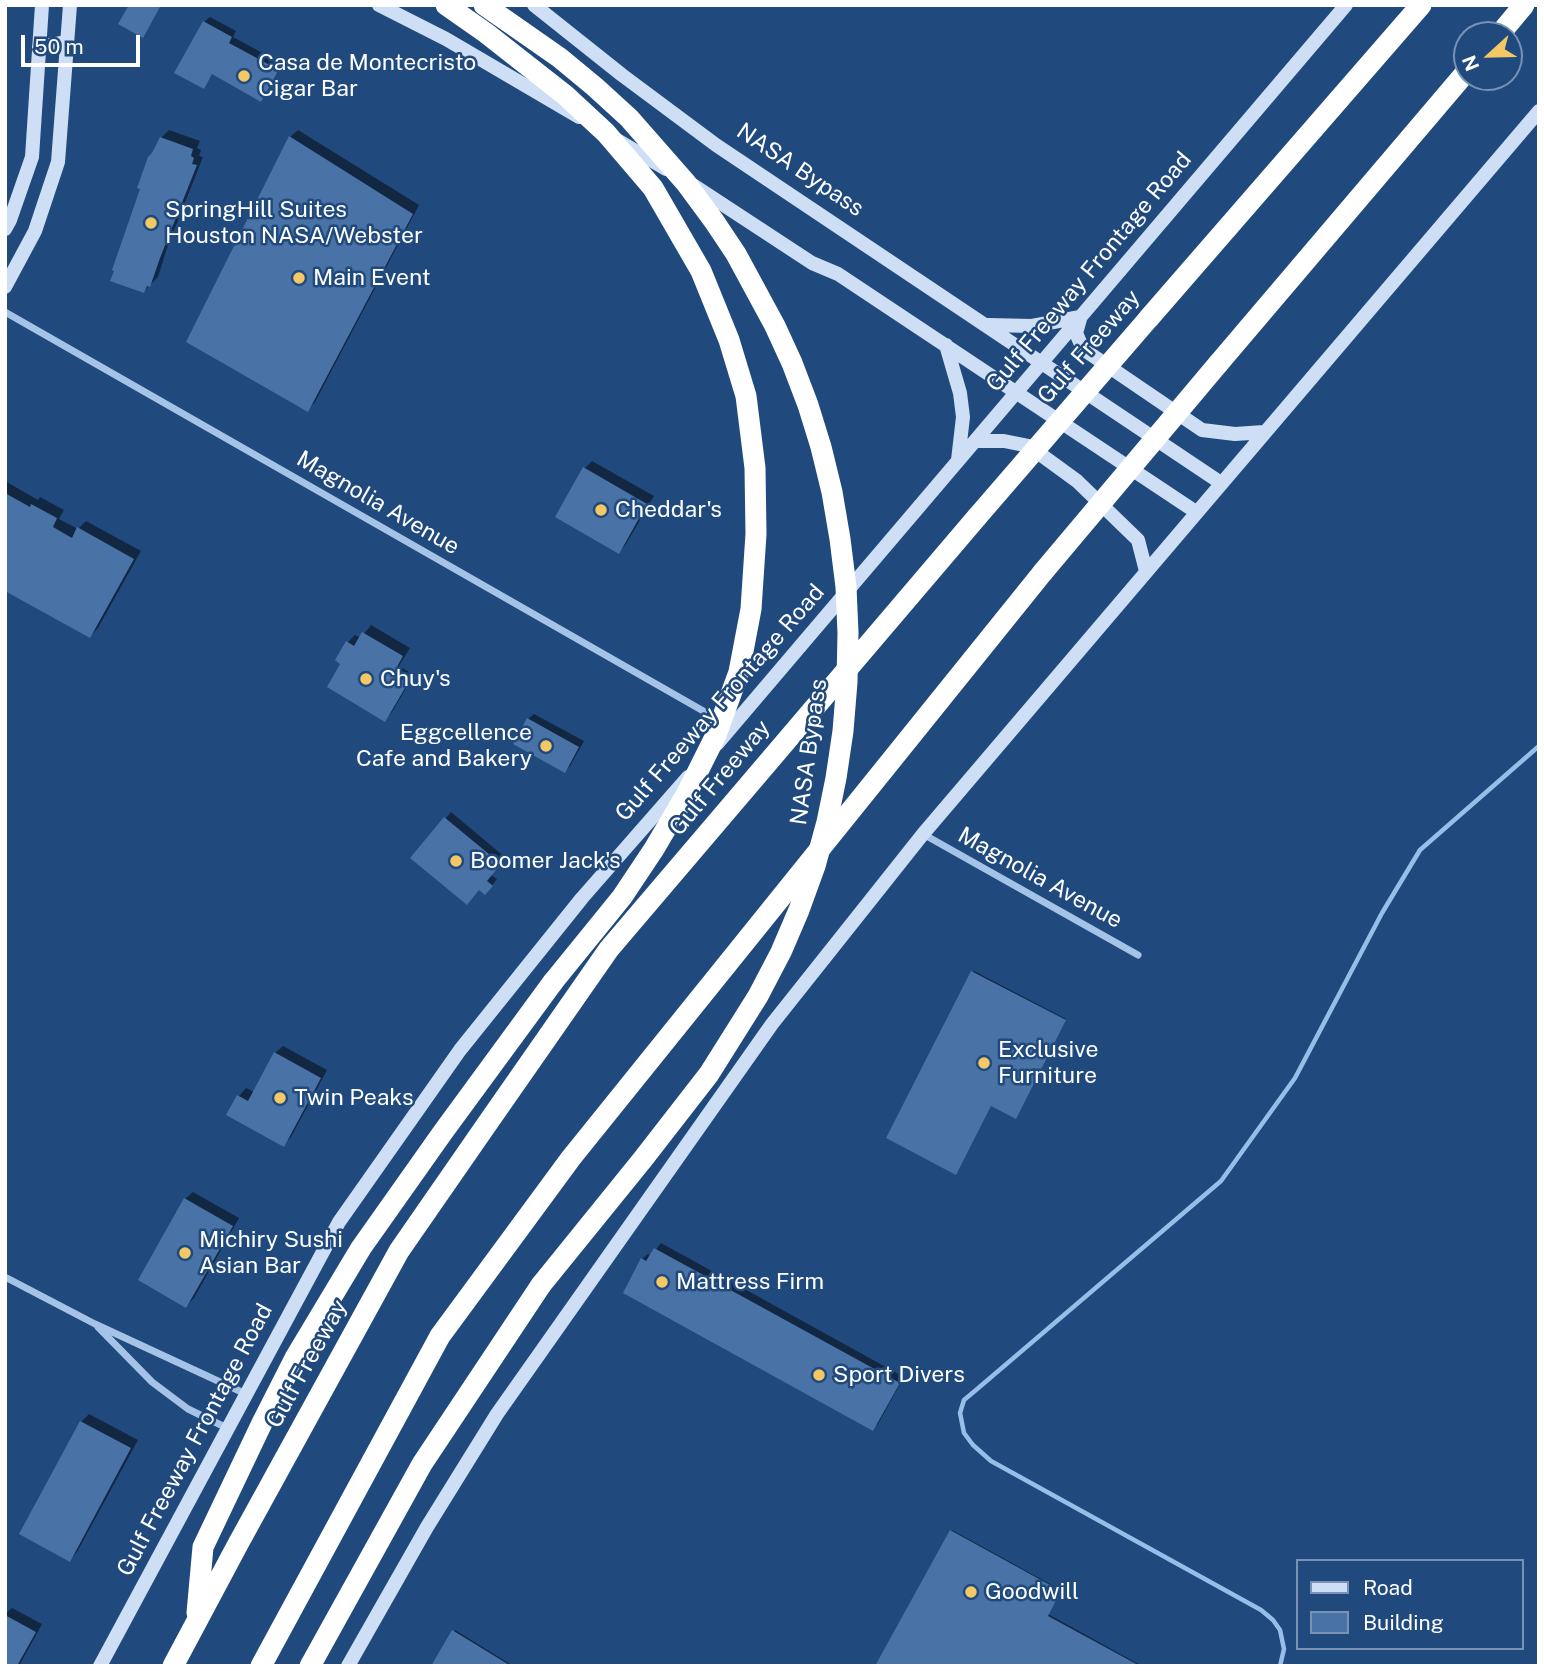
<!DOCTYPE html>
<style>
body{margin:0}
#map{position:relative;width:1544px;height:1671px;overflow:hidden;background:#204a7d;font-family:"Public Sans",sans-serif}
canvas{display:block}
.frame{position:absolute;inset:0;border:7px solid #fff;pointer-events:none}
.legend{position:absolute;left:1296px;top:1559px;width:228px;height:91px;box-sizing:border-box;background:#204a7d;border:2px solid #7992b1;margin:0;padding:9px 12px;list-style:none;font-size:21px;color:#fff}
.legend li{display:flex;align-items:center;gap:14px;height:35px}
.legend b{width:35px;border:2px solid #7992b1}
.north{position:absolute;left:1453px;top:21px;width:70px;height:70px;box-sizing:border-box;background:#204a7d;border:2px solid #7992b1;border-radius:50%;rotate:248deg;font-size:19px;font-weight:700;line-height:28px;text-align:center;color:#fff}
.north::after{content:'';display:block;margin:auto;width:24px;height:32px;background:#f4c965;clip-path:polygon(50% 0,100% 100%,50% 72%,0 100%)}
.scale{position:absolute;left:21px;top:35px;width:119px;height:32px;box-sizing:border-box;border:4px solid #fff;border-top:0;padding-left:9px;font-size:21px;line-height:24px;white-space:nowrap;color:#fff;-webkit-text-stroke:5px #204a7d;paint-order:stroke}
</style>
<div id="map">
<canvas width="1544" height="1671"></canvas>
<div class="frame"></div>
<ul class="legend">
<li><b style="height:9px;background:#cedff5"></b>Road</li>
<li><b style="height:19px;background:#4973a6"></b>Building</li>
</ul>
<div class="north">N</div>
<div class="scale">50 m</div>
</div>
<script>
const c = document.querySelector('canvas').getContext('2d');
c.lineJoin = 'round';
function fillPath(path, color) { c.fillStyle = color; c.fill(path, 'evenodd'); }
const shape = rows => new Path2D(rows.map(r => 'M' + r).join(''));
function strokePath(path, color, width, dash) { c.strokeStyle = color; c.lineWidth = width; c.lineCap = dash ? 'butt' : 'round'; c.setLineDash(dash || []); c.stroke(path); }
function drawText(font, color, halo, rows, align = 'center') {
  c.font = font + ' "Public Sans",sans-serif'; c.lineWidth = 5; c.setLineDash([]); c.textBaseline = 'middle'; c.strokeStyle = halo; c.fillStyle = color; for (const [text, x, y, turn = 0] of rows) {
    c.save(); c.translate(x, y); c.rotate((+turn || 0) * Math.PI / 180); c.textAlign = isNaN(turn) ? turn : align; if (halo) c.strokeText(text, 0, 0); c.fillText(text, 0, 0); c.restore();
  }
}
const shadow = shape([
 [210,17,236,31,233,37,283,64,266,94,261,100,213,73,204,86,204,22],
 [169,130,200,141,197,148,201,150,199,156,203,157,167,248,158,277,144,291,161,138],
 [298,130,419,205,315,402,308,409,290,137],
 [592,461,654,496,626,544,619,552,585,468],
 [5,481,38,500,40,497,64,510,59,519,78,529,86,521,141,551,98,628,90,636,5,589],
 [371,625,410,648,399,666,414,675,392,712,385,720,343,663,348,642,355,635,361,638],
 [534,714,584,741,570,766,565,771,528,719],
 [451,812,506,858,491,875,497,879,491,887,413,857],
 [974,971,1066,1019,1016,1116,991,1104,888,1138],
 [283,1046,327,1070,291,1137,283,1145,229,1114,239,1096,246,1088,254,1092,275,1053],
 [193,1192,239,1218,194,1298,186,1306,185,1199],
 [661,1243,904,1377,878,1424,873,1429,642,1259,648,1254,651,1256],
 [89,1414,138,1440,77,1552,70,1560,21,1533,81,1422],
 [952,1530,1061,1590,1048,1614,1142,1666,877,1666],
 [12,1608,42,1624,19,1666,5,1666,5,1614],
 [455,1630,510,1664,509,1666,433,1666]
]);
const stream = shape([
 [1280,1666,1284,1649,1280,1630,1273,1620,1261,1610,991,1461,973,1445,964,1433,960,1413,964,1400,976,1390,1221,1181,1295,1078,1382,913,1420,850,1539,746]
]);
const building = shape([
 [129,5,161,5,143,38,118,24],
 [203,21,232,37,229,43,279,70,261,102,212,74,204,89,174,73],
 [289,136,413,214,308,412,186,342],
 [160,137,193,149,191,156,194,158,192,164,197,165,160,258,150,287,147,286,144,293,110,281,114,271,112,270,140,189,137,188,148,157,152,153],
 [583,467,647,504,619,554,555,517],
 [5,493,30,507,31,504,57,518,53,527,72,538,77,527,134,559,90,638,5,591],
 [362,632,403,656,393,674,408,683,385,722,327,687,340,664,335,660,346,641,354,646],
 [527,718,579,747,565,773,513,744],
 [444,817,501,864,487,881,493,886,485,895,479,890,467,905,410,858],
 [971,971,1066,1020,1016,1119,991,1106,956,1175,886,1138],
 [274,1052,321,1078,284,1147,226,1115,237,1095,248,1101],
 [184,1198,233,1226,186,1308,138,1280],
 [654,1248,900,1383,873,1431,623,1293,641,1258,646,1261],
 [80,1421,131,1448,70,1562,19,1534],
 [950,1530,1061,1591,1048,1616,1140,1666,875,1666],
 [5,1615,36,1632,17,1666,5,1666],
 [452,1630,511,1666,431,1666]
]);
const street = shape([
 [5,312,719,720],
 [923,834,1138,955],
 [5,1277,95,1324,246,1394],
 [98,1327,152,1382,188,1409,227,1428]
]);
const secondary = shape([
 [379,5,446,39,579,117],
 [534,5,622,75,716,145,1221,483],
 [39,47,67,42],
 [617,140,666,169],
 [690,183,812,263,838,274,1196,512],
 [5,229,10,220,32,157,42,5],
 [5,287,35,231,58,162,70,5],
 [1080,319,1076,333,1083,349,1202,430,1235,434,1264,432],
 [988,325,1032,326,1080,317],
 [946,345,960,393,963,417,958,460],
 [975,441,1004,441,1029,446,1077,481,1138,540,1146,571],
 [717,744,1346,5],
 [100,1666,339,1222,460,1050,582,898,688,777],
 [348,1666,427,1527,497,1414,772,1024,923,834,1539,111]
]);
const highway = shape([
 [1499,35,1524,5],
 [1149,318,1421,5],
 [1218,364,1467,71],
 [197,1613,203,1547,262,1423,295,1358,361,1248,443,1132,553,982],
 [173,1666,238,1544,399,1251,487,1124,609,949,977,517],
 [261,1666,440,1336,571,1158,1043,572],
 [310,1666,422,1464,541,1285]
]);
const highwayBridge = shape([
 [446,5,486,33,565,95,606,133,653,188,701,271,729,340,746,396,755,468,756,534,751,609,739,672,716,735,687,793,654,849,622,897,553,982],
 [484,5,560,58,595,87,629,118,686,183,714,221,736,254,775,326,792,363,808,405,821,447,832,492,840,539,846,587,848,633,847,682,843,731,836,778,827,822,815,866,799,910,781,952,758,996,709,1074,643,1159,541,1285],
 [977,517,1149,318],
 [1043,572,1218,364]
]);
const markers = [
 [244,76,7,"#f4c965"],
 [151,223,7,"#f4c965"],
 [299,278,7,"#f4c965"],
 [601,510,7,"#f4c965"],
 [366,679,7,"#f4c965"],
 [546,746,7,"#f4c965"],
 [456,861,7,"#f4c965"],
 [984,1063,7,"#f4c965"],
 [280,1098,7,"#f4c965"],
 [185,1253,7,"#f4c965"],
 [662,1282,7,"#f4c965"],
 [819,1375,7,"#f4c965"],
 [971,1592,7,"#f4c965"]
];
const poiNames = [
 ["Casa de Montecristo",258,63],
 ["Cigar Bar",258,89],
 ["SpringHill Suites",165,210],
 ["Houston NASA/Webster",165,236],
 ["Main Event",313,278],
 ["Cheddar's",615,510],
 ["Chuy's",380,679],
 ["Eggcellence",532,733,"right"],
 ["Cafe and Bakery",532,759,"right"],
 ["Boomer Jack's",470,861],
 ["Exclusive",998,1050],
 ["Furniture",998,1076],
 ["Twin Peaks",294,1098],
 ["Michiry Sushi",199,1240],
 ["Asian Bar",199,1266],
 ["Mattress Firm",676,1282],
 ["Sport Divers",833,1375],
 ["Goodwill",985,1592]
];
const streetNames = [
 ["NASA Bypass",800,170,34],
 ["Gulf Freeway Frontage Road",1089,272,-50],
 ["Gulf Freeway",1089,347,-49],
 ["Magnolia Avenue",378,503,30],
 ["Gulf Freeway Frontage Road",720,703,-49],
 ["NASA Bypass",809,752,-82],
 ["Gulf Freeway",720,778,-50],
 ["Magnolia Avenue",1040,878,29],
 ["Gulf Freeway",307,1364,-61],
 ["Gulf Freeway Frontage Road",195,1440,-62]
];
fillPath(shadow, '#0007');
strokePath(stream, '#97bee8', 4.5);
fillPath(building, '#4973a6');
strokePath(street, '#a4c3e7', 7);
strokePath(secondary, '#cedff5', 14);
strokePath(highway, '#fff', 21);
strokePath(highwayBridge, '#fff', 21);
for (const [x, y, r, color] of markers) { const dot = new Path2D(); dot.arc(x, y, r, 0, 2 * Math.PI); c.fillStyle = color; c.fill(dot); strokePath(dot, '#204a7d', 2.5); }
drawText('23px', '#fff', '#204a7d', poiNames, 'left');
drawText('23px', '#fff', '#204a7d', streetNames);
</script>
